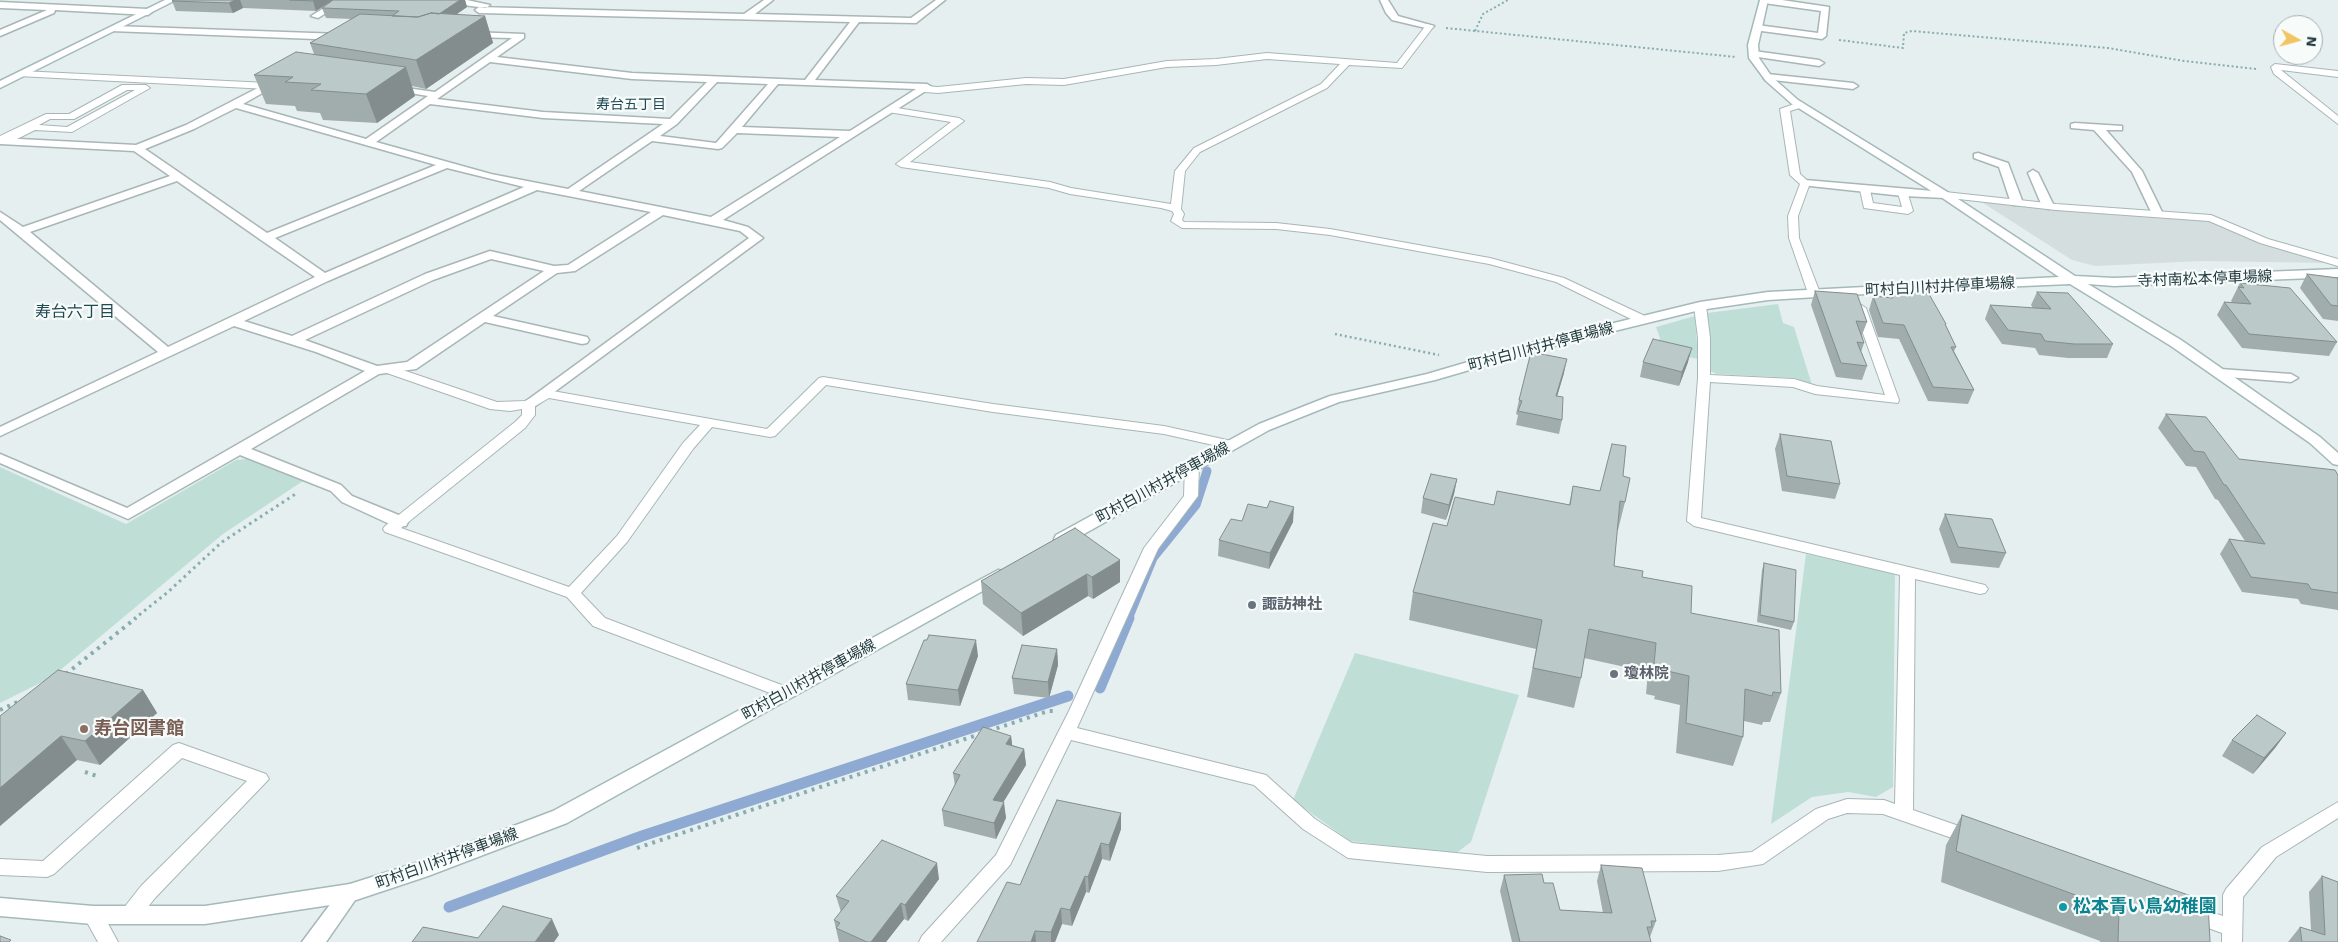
<!DOCTYPE html>
<meta charset="utf-8">
<style>
body{margin:0}
#map{position:relative;width:2338px;height:942px;overflow:hidden;background:#e6efef;font-family:"Work Sans",sans-serif}
canvas{display:block}
.north{position:absolute;left:2273px;top:15px;width:50px;height:50px;box-sizing:border-box;background:#f7fbfa;border:1px solid #a3afb0;border-radius:50%;rotate:97deg;font-size:14px;font-weight:700;line-height:20px;text-align:center;color:#243c41}
.north::after{content:'';display:block;margin:auto;width:18px;height:22px;background:#f1c562;clip-path:polygon(50% 0,100% 100%,50% 72%,0 100%)}
</style>
<div id="map">
<canvas width="2338" height="942"></canvas>
<div class="north">N</div>
</div>
<script>
const c = document.querySelector('canvas').getContext('2d');
c.lineJoin = 'round';
function fillPath(path, color) { c.fillStyle = color; c.fill(path, 'evenodd'); }
const shape = rows => new Path2D(rows.map(r => 'M' + r).join(''));
function strokePath(path, color, width, dash) { c.strokeStyle = color; c.lineWidth = width; c.lineCap = dash ? 'butt' : 'round'; c.setLineDash(dash || []); c.stroke(path); }
function drawText(font, color, halo, rows, align = 'center') {
  c.font = font + ' "Work Sans","Noto Sans JP",sans-serif'; c.lineWidth = 4.5; c.setLineDash([]); c.textBaseline = 'middle'; c.strokeStyle = halo; c.fillStyle = color; for (const [text, x, y, turn = 0] of rows) {
    c.save(); c.translate(x, y); c.rotate((+turn || 0) * Math.PI / 180); c.textAlign = isNaN(turn) ? turn : align; if (halo) c.strokeText(text, 0, 0); c.fillText(text, 0, 0); c.restore();
  }
}
const built = shape([
 [1980,201,2197,218,2217,223,2261,243,2328,263,2201,261,2095,266,2072,260]
]);
const green = shape([
 [1778,304,1783,323,1794,327,1812,385,1795,378,1717,374,1710,371,1707,313],
 [1695,316,1698,359,1654,349,1660,338,1656,327],
 [247,459,303,481,223,534,52,677,0,703,0,467,126,524,236,460],
 [1806,554,1895,574,1893,787,1876,797,1848,792,1812,797,1771,824],
 [1355,653,1519,695,1471,842,1455,854,1350,841,1293,800]
]);
const streamFar1 = shape([
 [1128,619,1153,558,1196,505,1207,471]
]);
const stream = shape([
 [1100,688,1129,618],
 [449,907,642,836,1068,696]
]);
const pathFar3 = shape([
 [1446,28,1736,57],
 [1475,31,1483,14,1508,0],
 [1839,40,1903,48,1904,33,1912,31,2108,48,2184,61,2257,69]
]);
const pathFar2 = shape([
 [1335,334,1439,355]
]);
const pathFar1 = shape([
 [134,619,168,592,222,542,297,493]
]);
const path = shape([
 [66,674,136,618],
 [0,710,22,700],
 [989,731,1048,711,1054,711],
 [85,772,97,776],
 [637,848,980,734]
]);
const lane = shape([
 [1427,24,1434,26,1402,68,1349,65,1327,88,1200,152,1185,171,1181,209,1184,214,1182,220,1184,222,1276,223,1330,229,1490,258,1564,278,1647,317,1649,320,1647,323,1639,323,1556,282,1489,264,1330,235,1276,229,1182,228,1171,221,1174,214,1172,211,1161,208,1070,194,1049,188,901,167,896,164,951,122,888,112,886,110,891,107,959,118,964,121,910,162,1050,182,1071,188,1171,204,1175,171,1194,148,1321,84,1340,64,1267,59,1216,65,1167,67,1064,85,1026,84,938,93,925,92,921,89,925,86,938,87,1026,78,1064,79,1167,61,1216,59,1267,53,1397,63,1427,24],
 [2275,64,2338,71,2338,77,2281,70,2338,116,2338,124,2274,74,2271,67,2275,64],
 [21,71,268,83,272,86,268,89,18,76,17,74,21,71],
 [122,85,146,85,150,88,72,132,35,130,9,143,0,143,0,136,46,114,69,114,122,85],
 [127,90,135,90,67,127,39,125,50,119,74,119,127,90],
 [1800,102,1803,103,1803,107,1790,111,1800,174,1810,183,1798,216,1799,238,1820,293,1814,296,1808,293,1789,238,1788,216,1800,184,1790,175,1780,109,1800,102],
 [1865,187,1870,190,1873,203,1902,207,1898,193,1903,190,1907,191,1913,211,1908,214,1864,208,1860,190,1865,187],
 [1945,192,2056,204,2211,215,2268,239,2338,259,2338,266,2260,243,2209,221,2056,210,1941,197,1941,193,1945,192],
 [1700,303,1706,306,1710,338,1710,375,1794,379,1817,386,1885,395,1854,308,1860,304,1866,308,1899,400,1898,403,1815,394,1793,387,1710,382,1701,518,1985,585,1988,589,1985,593,1980,594,1915,579,1913,810,1976,832,1978,837,1976,842,1969,844,1883,814,1847,813,1828,819,1763,864,1718,871,1487,872,1348,858,1303,829,1254,785,1071,740,1010,865,941,942,919,942,922,936,996,855,1069,711,1144,548,1184,496,1185,466,1192,462,1199,466,1198,496,1158,549,1077,728,1266,775,1315,819,1352,843,1487,856,1718,855,1752,852,1816,809,1847,799,1884,800,1895,804,1900,575,1694,526,1687,521,1698,378,1698,338,1694,306,1700,303],
 [388,365,497,402,525,401,547,390,767,429,819,378,823,377,993,404,1164,426,1236,442,1238,445,1231,449,1164,434,993,412,826,385,775,436,770,437,712,427,693,449,627,542,581,593,605,618,792,689,794,693,792,697,786,699,593,626,567,597,385,532,383,529,385,526,515,422,522,415,522,409,510,411,490,409,384,372,382,369,384,366,388,365],
 [549,398,700,425,683,443,617,536,569,587,401,528,525,428,535,415,535,406,549,398],
 [179,743,266,774,269,779,155,898,137,921,130,923,123,921,120,915,123,909,141,886,247,781,182,758,54,874,47,877,0,875,0,859,43,861,173,745,179,743],
 [2338,802,2338,818,2276,857,2243,897,2242,942,2222,942,2222,933,2186,920,2183,914,2186,908,2193,906,2223,916,2223,895,2226,889,2262,847,2338,802],
 [93,907,100,909,118,942,98,942,83,915,86,909,93,907]
]);
const street = shape([
 [337,0,347,0,318,18,311,16,337,0],
 [444,0,467,0,490,5,486,8,448,3,444,0],
 [764,0,773,0,755,14,911,18,936,0,945,0,916,23,859,22,815,80,927,84,932,87,723,220,748,227,763,238,534,407,524,407,522,404,749,238,740,231,663,215,575,271,557,273,493,316,587,337,589,340,587,343,582,344,485,322,416,369,379,374,251,449,341,485,352,496,406,518,408,522,406,526,394,526,342,502,331,491,240,455,128,519,0,463,0,454,127,508,365,371,316,352,234,326,0,436,0,427,158,352,0,220,0,212,23,227,170,176,134,151,0,144,0,138,136,145,186,125,277,78,280,79,280,83,243,104,366,139,428,96,392,90,392,86,435,92,512,38,468,37,467,35,471,32,524,34,524,38,497,57,632,73,805,80,850,22,479,13,475,10,479,7,744,14,764,0],
 [490,62,632,79,707,82,670,119,543,112,437,99,490,62],
 [717,82,768,84,716,143,660,136,677,124,717,82],
 [778,84,916,89,850,131,742,127,778,84],
 [430,104,543,118,663,124,568,189,491,174,376,142,430,104],
 [236,108,436,165,267,233,145,149,194,129,236,108],
 [737,133,840,137,711,217,579,191,652,141,718,149,722,148,737,133],
 [447,168,524,187,325,273,275,238,447,168],
 [177,181,261,240,315,277,168,347,30,232,177,181],
 [537,190,651,212,568,265,554,266,490,251,425,274,292,336,244,321,328,281,537,190],
 [491,259,544,271,407,362,377,366,305,340,433,280,491,259],
 [1380,0,1388,0,1398,16,1434,26,1430,29,1392,20,1386,13,1380,0],
 [1760,0,1782,0,1829,7,1826,36,1822,39,1754,30,1754,26,1757,25,1818,33,1821,11,1764,3,1760,0],
 [0,2,148,9,152,12,148,15,55,10,54,13,0,36,0,30,47,10,0,8,0,2],
 [114,26,341,34,345,37,341,40,111,31,110,29,114,26],
 [1754,51,1819,60,1824,63,1819,66,1751,56,1749,54,1754,51],
 [1767,74,1853,83,1858,86,1853,89,1764,79,1764,75,1767,74],
 [2075,123,2122,126,2122,130,2106,130,2142,171,2163,214,2161,216,2153,216,2132,172,2094,130,2071,128,2071,124,2075,123],
 [1978,153,2008,163,2023,203,2021,205,2013,205,2011,203,1999,167,1974,158,1974,154,1978,153],
 [2033,170,2038,173,2054,206,2052,208,2048,209,2042,206,2028,173,2033,170],
 [1805,180,1945,192,1951,195,1945,198,1903,196,1801,185,1800,183,1805,180],
 [2220,369,2291,374,2298,378,2291,382,2215,376,2213,373,2220,369],
 [350,884,357,887,360,893,326,942,302,942,343,887,350,884]
]);
const secondary = shape([
 [165,0,176,0,0,88,0,81,165,0],
 [1760,0,1768,0,1758,45,1759,58,1772,77,1798,100,1949,193,2075,276,2114,278,2338,269,2338,277,2114,286,2088,284,2181,340,2320,437,2338,453,2338,465,2333,464,2310,443,2171,346,2070,284,1930,290,1768,300,1700,310,1545,348,1435,380,1339,402,1269,430,1068,543,1056,543,1054,539,1056,535,1259,424,1330,396,1427,374,1536,342,1700,302,1768,292,2059,277,1941,197,1792,104,1766,81,1749,58,1748,45,1760,0],
 [998,570,1004,571,1006,575,1004,579,567,823,428,876,350,902,205,924,93,924,0,916,0,898,93,906,205,906,350,884,416,863,553,811,998,570]
]);
const wall = shape([
 [174,0,465,0,467,7,456,15,485,16,493,43,426,89,412,86,415,96,377,123,323,120,320,113,297,111,295,106,266,104,254,75,314,54,310,43,352,19,326,18,322,8,333,0,316,11,243,8,233,13,176,11,172,1],
 [2307,274,2338,278,2338,321,2323,319,2300,288],
 [2240,283,2337,342,2329,356,2242,348,2217,315,2224,302,2232,302,2231,301],
 [1815,291,1867,322,1862,335,1864,343,1861,352,1867,366,1862,380,1836,377,1811,305],
 [1890,291,1946,324,1946,326,1956,347,1954,351,1974,390,1968,404,1928,401,1899,339,1878,337,1869,310,1873,296,1888,297],
 [2037,292,2113,344,2107,358,2068,358,2039,355,2035,348,2002,344,1985,319,1990,305,2033,308,2031,305],
 [1643,362,1688,362,1679,386,1640,377],
 [1564,373,1557,396,1562,420,1559,434,1516,425,1518,415,1516,414,1519,400],
 [2166,414,2239,459,2338,475,2338,610,2301,604,2298,599,2242,592,2220,554,2229,539,2245,541,2218,500,2215,499,2196,467,2186,466,2158,428],
 [1780,434,1840,484,1835,499,1782,491,1775,449],
 [1623,476,1625,502,1618,530,1617,530,1614,566,1642,577,1691,613,1781,693,1770,722,1763,722,1762,725,1744,721,1743,737,1733,766,1676,753,1680,705,1654,699,1655,696,1646,694,1648,672,1584,658,1581,678,1574,708,1527,697,1536,649,1409,620,1413,592,1494,505,1569,505,1573,486,1600,491],
 [1457,479,1454,494,1446,520,1421,513,1423,498],
 [1945,514,2006,553,1999,568,1951,563,1939,529],
 [1242,521,1293,522,1269,569,1218,556,1219,540],
 [1075,528,1120,582,1093,599,1088,596,1023,636,983,604,981,581],
 [1764,563,1794,622,1791,630,1757,622,1762,570],
 [1057,649,1058,665,1049,698,1014,694,1012,678],
 [978,656,960,706,908,700,906,684],
 [143,690,157,713,100,765,77,760,0,826,0,716],
 [2286,733,2275,748,2253,774,2222,756,2232,740],
 [1011,736,1012,745,1024,749,1026,765,1003,802,1006,818,996,839,944,826,942,810,955,786,953,773],
 [1121,813,1121,829,1110,861,1102,859,1089,893,1086,892,1072,926,1062,924,1055,942,977,942,1020,885],
 [1962,815,2210,942,2100,942,2100,941,1941,882,1946,845],
 [1601,865,1656,921,1650,937,1649,937,1651,942,1512,942,1500,891,1504,875,1544,883,1560,910,1603,913,1597,881],
 [2322,876,2338,942,2288,942,2300,927,2311,930,2309,892],
 [939,879,908,921,904,919,886,942,839,942,834,920,841,912,836,896]
]);
const shadedWall = shape([
 [235,0,240,0,243,8,233,13,229,3],
 [314,0,333,0,316,11,313,1],
 [460,0,465,0,467,7,427,34,424,24],
 [485,16,493,43,426,89,416,60],
 [406,67,415,96,377,123,366,94],
 [1692,348,1688,362,1679,386,1682,372],
 [1567,359,1564,373,1553,410,1556,396],
 [1457,479,1454,494,1446,520,1449,505],
 [1294,507,1293,522,1269,569,1270,553],
 [1120,560,1120,582,1093,599,1092,577],
 [1087,574,1088,596,1023,636,1021,613],
 [976,640,978,656,960,706,958,690],
 [1057,649,1058,665,1049,698,1048,682],
 [143,690,157,713,100,765,85,741],
 [2286,733,2275,748,2253,774,2264,758],
 [61,736,77,760,0,826,0,788],
 [1011,736,1013,752,1006,744],
 [1024,749,1026,765,995,816,993,800],
 [1004,802,1006,818,996,839,994,823],
 [1121,813,1121,829,1110,861,1109,845],
 [1101,843,1102,859,1089,893,1088,877],
 [937,863,939,879,908,921,905,905],
 [1085,876,1086,892,1072,926,1070,910],
 [901,903,904,919,886,942,871,942],
 [1061,908,1062,924,1055,942,1051,942,1051,932],
 [552,919,559,935,554,942,535,942],
 [1035,931,1036,942,1031,942]
]);
const building = shape([
 [174,0,235,0,229,3,172,1,174,0],
 [290,0,314,0,313,1,290,0],
 [333,0,460,0,439,14,431,13,418,17,392,16,399,11,322,8,333,0],
 [431,13,485,16,416,60,310,43,360,14,418,17,431,13],
 [296,52,406,67,366,94,311,90,321,84,285,82,293,77,254,75,296,52],
 [2307,274,2338,278,2338,306,2331,305,2307,274],
 [2240,283,2290,288,2337,342,2249,334,2224,302,2251,304,2238,287,2244,288,2240,283],
 [1815,291,1857,294,1867,322,1856,321,1864,343,1857,342,1867,366,1841,363,1815,291],
 [1890,291,1929,294,1946,324,1945,324,1956,347,1951,347,1974,390,1933,387,1904,325,1883,323,1873,296,1893,298,1890,291],
 [2037,292,2068,293,2113,344,2074,344,2045,341,2041,334,2008,330,1990,305,2051,309,2037,292],
 [1653,339,1692,348,1682,372,1643,362,1653,339],
 [1531,352,1567,359,1556,396,1563,397,1562,420,1518,411,1522,401,1519,400,1531,352],
 [2166,414,2206,417,2239,459,2335,470,2338,475,2338,593,2311,589,2308,584,2251,577,2229,539,2265,544,2226,485,2224,485,2204,452,2194,451,2166,414],
 [1780,434,1831,441,1840,484,1787,476,1780,434],
 [1612,444,1626,446,1623,476,1630,478,1625,502,1620,501,1614,566,1643,571,1642,577,1692,586,1691,613,1779,630,1781,693,1773,692,1772,696,1745,689,1743,737,1686,723,1689,676,1663,670,1663,666,1654,664,1656,643,1589,629,1581,678,1533,668,1542,620,1413,592,1433,523,1447,526,1455,497,1494,505,1497,491,1570,505,1573,486,1600,491,1612,444],
 [1431,474,1457,479,1449,505,1423,498,1431,474],
 [1270,501,1294,507,1270,553,1219,540,1231,519,1242,521,1248,504,1267,508,1270,501],
 [1945,514,1992,519,2006,553,1958,547,1945,514],
 [1075,528,1120,560,1092,577,1087,574,1021,613,981,581,1075,528],
 [1764,563,1796,570,1794,622,1760,615,1764,563],
 [929,635,976,640,958,690,906,684,924,640,927,640,929,635],
 [1022,645,1057,649,1048,682,1012,678,1022,645],
 [58,670,143,690,85,741,61,736,0,788,0,716,58,670],
 [2257,715,2286,733,2264,758,2232,740,2257,715],
 [983,727,1011,736,1006,744,1024,749,993,800,1004,802,994,823,942,810,960,775,953,773,983,727],
 [1057,800,1121,813,1109,845,1101,843,1088,877,1085,876,1070,910,1061,908,1051,932,1035,931,1031,942,977,942,1007,882,1020,885,1057,800],
 [1962,815,2208,902,2210,942,2118,942,2119,911,1956,851,1962,815],
 [882,840,937,863,905,905,901,903,871,942,867,942,836,928,840,923,834,920,849,901,836,896,882,840],
 [1601,865,1642,868,1656,921,1651,921,1652,927,1647,927,1651,942,1520,942,1504,875,1542,874,1544,883,1553,883,1560,910,1612,913,1601,865],
 [2322,876,2338,882,2338,942,2302,942,2300,927,2325,935,2322,876],
 [503,906,552,919,535,942,412,942,423,927,478,938,503,906],
 [0,936,11,940,9,942,0,942,0,936]
]);
const markers = [
 [1252,605,5,"#6b7280"],
 [1614,674,5,"#6b7280"],
 [84,729,5,"#8d6e63"],
 [2063,907,5,"#0f9aa8"]
];
const farNeighbourhoodnames = [
 ["寿台五丁目",631,105]
];
const streetNames = [
 ["寺村南松本停車場線",2205,279,-2],
 ["町村白川村井停車場線",1940,287,-3],
 ["町村白川村井停車場線",1541,347,-15],
 ["町村白川村井停車場線",1163,483,-29],
 ["町村白川村井停車場線",809,680,-29],
 ["町村白川村井停車場線",447,859,-20]
];
const worshipNames = [
 ["諏訪神社",1262,605],
 ["瓊林院",1624,674]
];
const neighbourhoodNames = [
 ["寿台六丁目",75,312]
];
const nearEducationnames = [
 ["寿台図書館",94,729]
];
const nearCulturenames = [
 ["松本青い鳥幼稚園",2073,907]
];
fillPath(built, '#d4dede');
fillPath(green, '#bfdfd6');
strokePath(streamFar1, '#8faad2', 9);
strokePath(stream, '#8faad2', 11);
strokePath(lane, '#a8b6b7', 2);
strokePath(street, '#a8b6b7', 3);
strokePath(secondary, '#a4b9ba', 3);
strokePath(pathFar3, '#87acb2', 2, [2, 2.5]);
strokePath(pathFar2, '#87acb2', 2.5, [2, 3]);
strokePath(pathFar1, '#87acb2', 3, [2.5, 4]);
strokePath(path, '#87acb2', 4, [3, 5]);
fillPath(lane, '#fff');
fillPath(street, '#fff');
fillPath(secondary, '#fff');
fillPath(wall, '#a1adad');
fillPath(shadedWall, '#838d8d');
fillPath(building, '#bbc9c9');
strokePath(building, '#838d8d', 1);
for (const [x, y, r, color] of markers) { const dot = new Path2D(); dot.arc(x, y, r, 0, 2 * Math.PI); c.fillStyle = color; c.fill(dot); strokePath(dot, '#f7fbfa', 2); }
drawText('14px', '#204953', '#f7fbfa', farNeighbourhoodnames);
drawText('15px', '#243c41', '#f7fbfa', streetNames);
drawText('bold 15px', '#5b616d', '#f7fbfa', worshipNames, 'left');
drawText('16px', '#204953', '#f7fbfa', neighbourhoodNames);
drawText('bold 18px', '#785e54', '#f7fbfa', nearEducationnames, 'left');
drawText('bold 18px', '#0d838f', '#f7fbfa', nearCulturenames, 'left');
</script>
